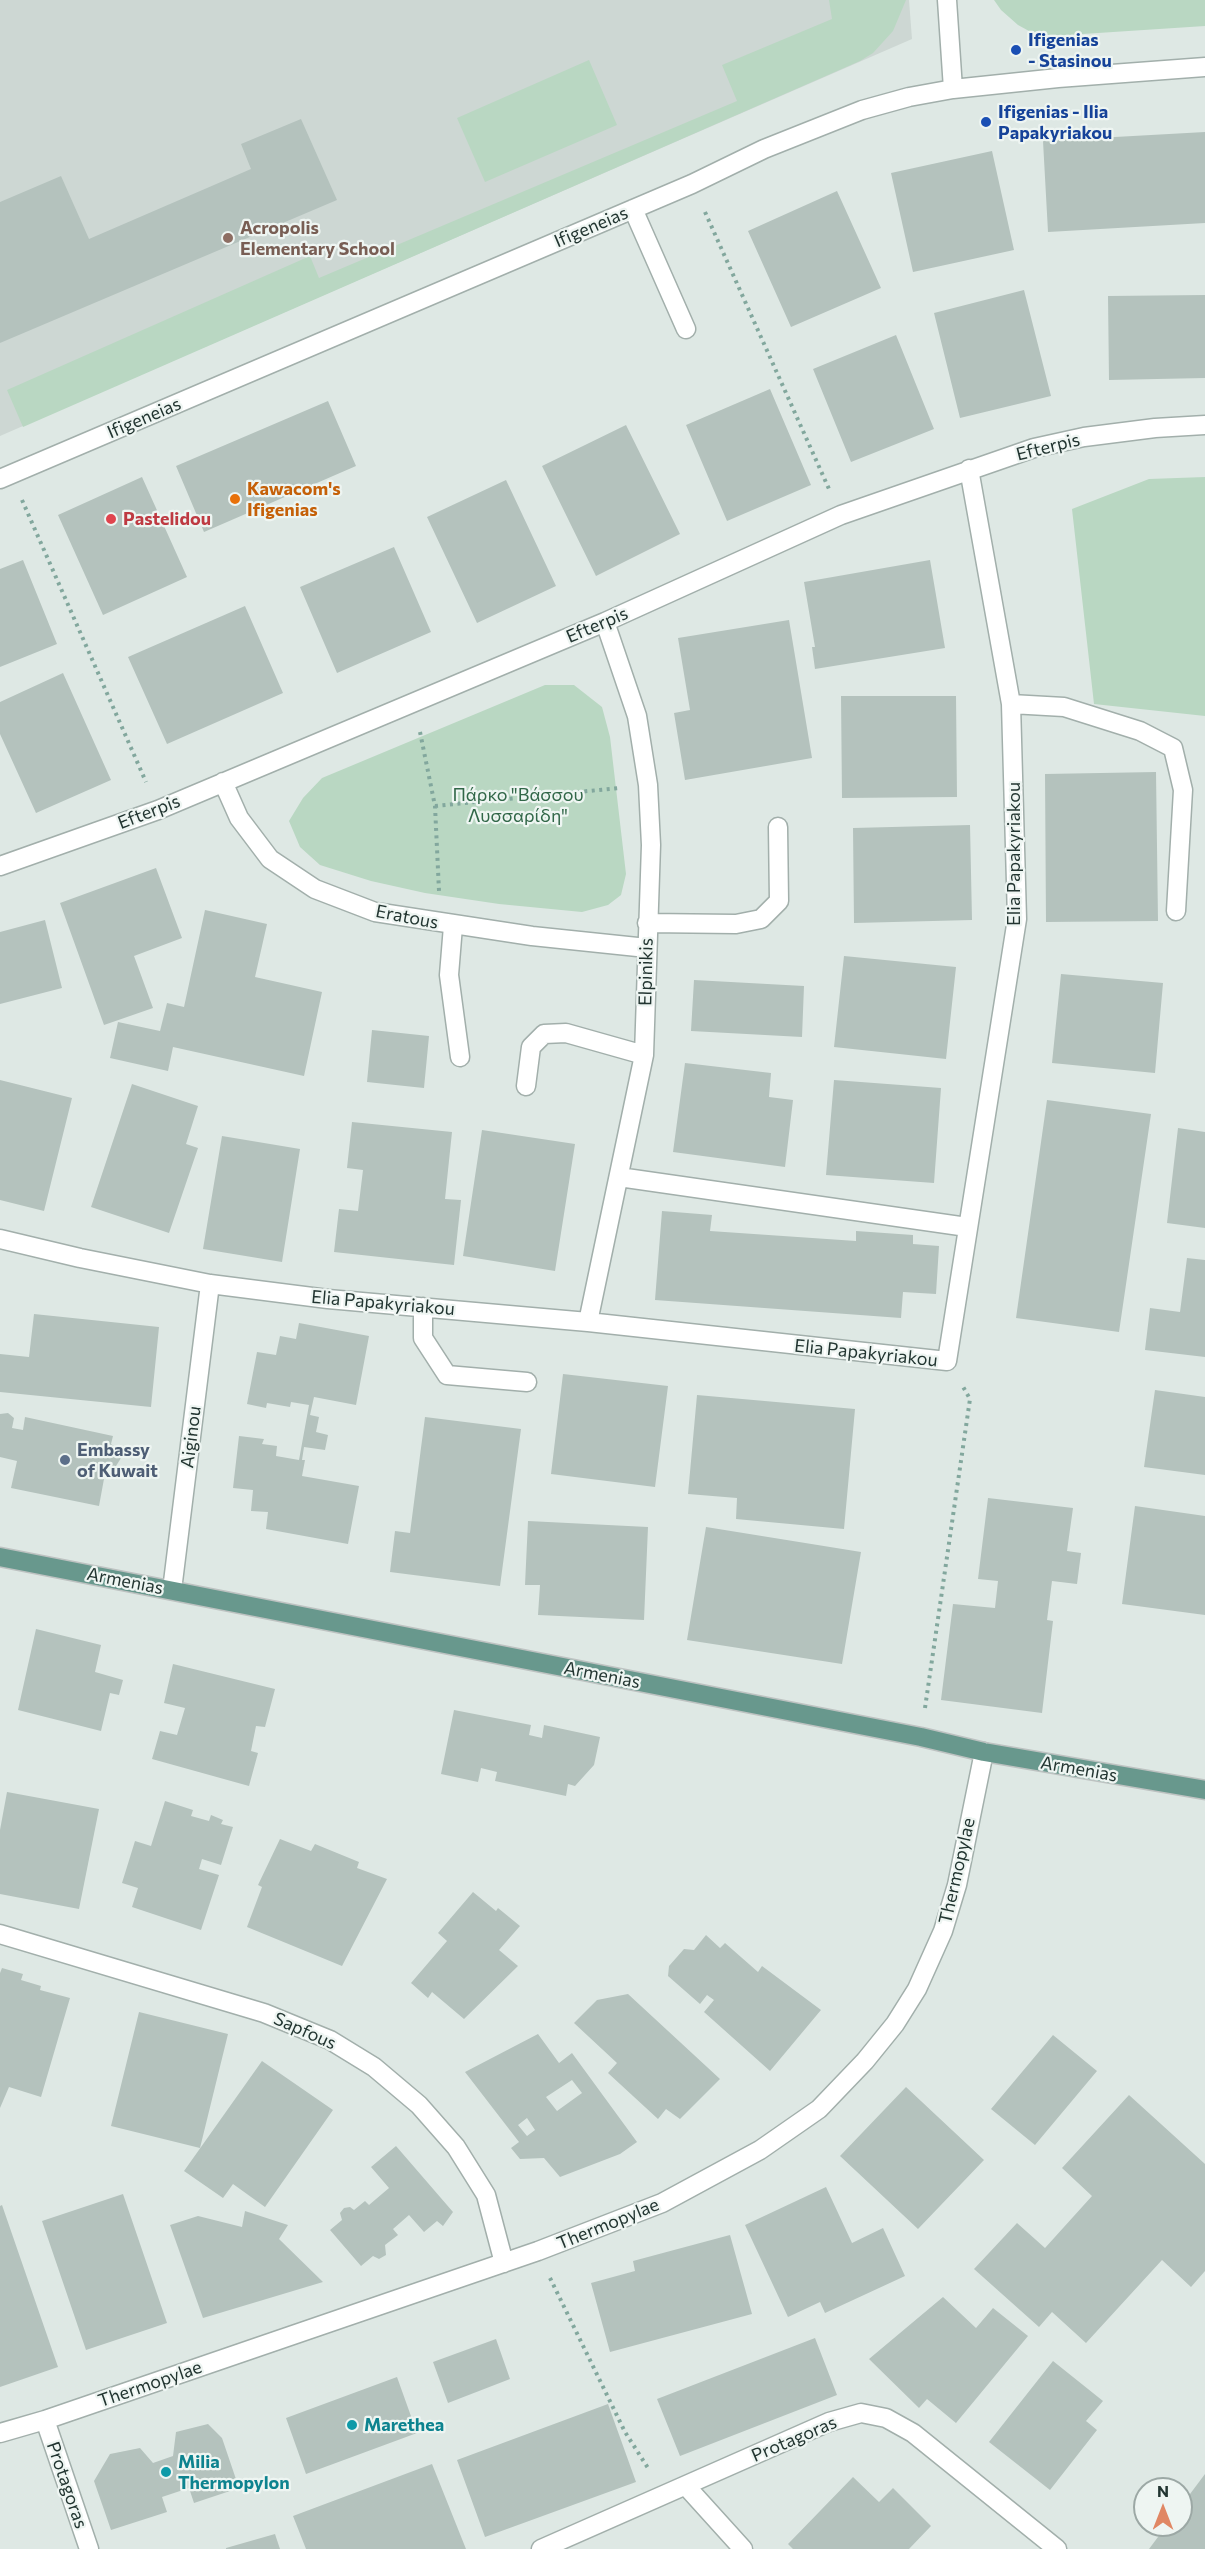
<!DOCTYPE html>
<meta charset="utf-8">
<style>
body{margin:0}
#map{position:relative;width:1205px;height:2549px;overflow:hidden;background:#dee8e4;font-family:Commissioner,sans-serif}
canvas{display:block}
.north{position:absolute;left:1133px;top:2477px;width:60px;height:60px;box-sizing:border-box;background:#eef5f2;border:2px solid #9ca8a5;border-radius:50%;rotate:0deg;font-size:16px;font-weight:700;line-height:24px;text-align:center;color:#223531}
.north::after{content:'';display:block;margin:auto;width:21px;height:27px;background:#e08764;clip-path:polygon(50% 0,100% 100%,50% 72%,0 100%)}
</style>
<div id="map">
<canvas width="1205" height="2549"></canvas>
<div class="north">N</div>
</div>
<script>
const c = document.querySelector('canvas').getContext('2d');
c.lineJoin = 'round';
function fillPath(path, color) { c.fillStyle = color; c.fill(path, 'evenodd'); }
const shape = rows => new Path2D(rows.map(r => 'M' + r).join(''));
function strokePath(path, color, width, dash) { c.strokeStyle = color; c.lineWidth = width; c.lineCap = dash ? 'butt' : 'round'; c.setLineDash(dash || []); c.stroke(path); }
function drawText(font, color, halo, rows, align = 'center') {
  c.font = font + ' Commissioner,sans-serif'; c.lineWidth = 4.5; c.setLineDash([]); c.textBaseline = 'middle'; c.strokeStyle = halo; c.fillStyle = color; for (const [text, x, y, turn = 0] of rows) {
    c.save(); c.translate(x, y); c.rotate((+turn || 0) * Math.PI / 180); c.textAlign = isNaN(turn) ? turn : align; if (halo) c.strokeText(text, 0, 0); c.fillText(text, 0, 0); c.restore();
  }
}
const built = shape([
 [0,0,909,0,912,39,0,436]
]);
const green = shape([
 [829,0,906,0,893,31,873,53,860,61,23,427,7,390,310,256,319,278,737,101,722,65,832,19],
 [994,0,1205,0,1205,26,1052,36,1029,31,1018,25,1001,10],
 [589,60,617,125,485,182,457,118],
 [1205,477,1205,716,1094,704,1072,509,1149,479],
 [545,685,574,685,602,707,610,737,626,874,621,895,608,905,582,912,499,904,425,893,371,881,320,865,300,847,289,821,303,798,322,778]
]);
const building = shape([
 [301,119,337,200,0,343,0,202,61,176,89,239,251,169,241,144],
 [1205,132,1205,223,1048,232,1043,141],
 [992,151,1014,250,913,272,891,173],
 [837,191,881,288,791,327,748,231],
 [1024,290,1051,396,960,418,934,313],
 [1205,295,1205,378,1109,380,1108,296],
 [896,335,934,429,851,462,813,369],
 [770,389,811,485,727,521,686,425],
 [328,401,356,466,204,532,176,466],
 [626,425,680,534,596,576,542,466],
 [142,477,187,577,103,615,58,515],
 [506,480,556,586,477,623,427,517],
 [394,547,431,632,337,673,300,587],
 [23,560,57,644,0,667,0,569],
 [930,560,945,648,815,669,812,647,815,647,804,582],
 [245,606,283,693,167,744,128,657],
 [789,620,812,758,685,780,674,713,690,710,678,638],
 [63,673,111,780,36,813,0,734,0,702],
 [841,696,956,696,957,797,842,798],
 [1156,772,1158,921,1046,922,1045,774],
 [970,825,972,920,854,923,853,828],
 [156,868,182,938,134,956,153,1008,104,1025,60,903],
 [205,910,267,924,255,977,322,992,304,1076,173,1047,168,1071,110,1058,118,1022,160,1031,167,1003,184,1007],
 [45,920,62,988,0,1004,0,932],
 [844,956,956,967,946,1059,834,1047],
 [1061,974,1163,983,1155,1073,1052,1063],
 [694,980,804,986,802,1037,691,1031],
 [372,1030,429,1036,424,1088,367,1082],
 [685,1063,771,1073,769,1097,793,1100,785,1167,673,1152],
 [0,1080,72,1098,44,1211,0,1200],
 [834,1080,941,1088,934,1183,826,1175],
 [132,1084,198,1106,186,1144,198,1148,169,1233,91,1207],
 [1047,1100,1151,1114,1119,1332,1016,1318],
 [352,1122,452,1132,445,1199,461,1200,454,1265,334,1252,339,1209,358,1211,363,1170,347,1168],
 [1178,1128,1205,1132,1205,1228,1167,1223],
 [482,1130,575,1144,555,1271,463,1256],
 [222,1136,300,1149,282,1262,203,1249],
 [662,1211,712,1215,710,1231,856,1241,856,1231,913,1235,913,1244,939,1246,936,1294,903,1292,901,1318,655,1300],
 [1187,1258,1205,1260,1205,1357,1145,1350,1150,1308,1180,1312],
 [34,1314,159,1327,151,1407,0,1392,0,1354,29,1357],
 [299,1323,369,1336,356,1405,314,1397,310,1415,319,1417,316,1432,328,1435,325,1450,304,1447,302,1460,305,1460,302,1476,359,1486,348,1544,266,1529,268,1512,251,1511,253,1490,233,1488,239,1436,264,1439,262,1444,277,1446,276,1456,299,1460,309,1405,291,1402,290,1407,267,1403,266,1408,247,1404,257,1352,276,1355,280,1336,296,1339],
 [563,1374,668,1386,655,1487,551,1474],
 [1155,1390,1205,1397,1205,1475,1144,1467],
 [697,1395,855,1409,844,1529,736,1519,737,1498,688,1494],
 [8,1413,14,1418,12,1428,23,1430,25,1417,113,1436,111,1444,119,1450,121,1458,116,1466,106,1468,99,1506,11,1488,17,1461,0,1457,0,1414],
 [425,1417,521,1429,500,1586,390,1572,395,1531,410,1533],
 [988,1498,1073,1508,1067,1551,1081,1553,1077,1584,1052,1581,1047,1620,1053,1621,1042,1713,941,1700,953,1604,995,1608,998,1581,978,1579],
 [1135,1506,1205,1516,1205,1615,1122,1604],
 [528,1521,648,1527,644,1620,538,1615,540,1585,525,1585],
 [706,1527,861,1552,842,1664,687,1640],
 [36,1629,101,1645,95,1672,123,1680,119,1695,110,1693,101,1731,18,1710],
 [173,1664,275,1689,265,1727,256,1726,251,1751,258,1753,249,1786,152,1759,160,1731,177,1735,185,1708,164,1703],
 [454,1710,531,1725,529,1735,542,1738,544,1725,600,1737,594,1765,575,1786,568,1784,566,1796,495,1781,497,1772,481,1768,478,1782,441,1774],
 [7,1792,99,1809,79,1909,0,1894,0,1830],
 [165,1801,193,1810,191,1816,209,1821,211,1815,223,1820,221,1824,233,1827,221,1865,202,1859,199,1869,219,1875,201,1930,132,1907,138,1888,122,1883,135,1841,151,1846],
 [280,1839,311,1851,315,1844,359,1862,357,1868,387,1879,342,1966,247,1927,262,1887,258,1885],
 [473,1892,496,1911,498,1908,520,1926,499,1950,518,1966,464,2019,432,1992,428,1998,411,1983,447,1941,438,1933],
 [706,1935,720,1948,725,1943,758,1972,762,1966,821,2010,770,2071,704,2012,714,2000,707,1995,700,2004,668,1976,669,1966,684,1949,694,1950],
 [2,1968,23,1974,21,1980,41,1986,40,1990,70,1998,41,2097,9,2087,0,2108,0,1973],
 [628,1994,720,2079,680,2119,666,2109,658,2119,608,2073,617,2063,574,2023,597,2000],
 [139,2012,228,2034,200,2148,111,2126],
 [538,2034,559,2063,572,2053,637,2142,620,2154,560,2177,544,2158,520,2159,511,2148,519,2142,465,2072],
 [572,2080,582,2093,557,2111,546,2097],
 [527,2118,535,2130,527,2136,518,2125],
 [1053,2035,1097,2071,1035,2145,991,2109],
 [262,2061,333,2110,265,2207,233,2184,223,2198,184,2171],
 [906,2087,984,2160,918,2229,840,2156],
 [1129,2095,1205,2164,1205,2271,1191,2287,1162,2260,1086,2343,1052,2312,1039,2327,974,2269,1017,2223,1045,2248,1092,2196,1062,2168],
 [396,2146,453,2212,443,2226,437,2221,424,2232,409,2215,393,2229,398,2235,385,2245,386,2255,379,2259,373,2256,361,2266,330,2230,342,2220,340,2213,344,2208,350,2207,354,2210,365,2201,369,2205,389,2188,371,2167],
 [826,2187,852,2243,883,2228,905,2276,825,2313,820,2302,788,2317,745,2225],
 [123,2194,167,2323,86,2350,42,2221],
 [2,2205,58,2367,0,2387,0,2206],
 [245,2211,288,2225,279,2239,323,2282,203,2318,170,2225,198,2216,242,2227],
 [730,2235,752,2314,610,2352,591,2283,635,2271,633,2261],
 [943,2297,976,2328,993,2308,1028,2336,956,2423,927,2399,919,2408,869,2359],
 [815,2338,837,2395,680,2456,657,2399],
 [496,2339,510,2379,448,2403,433,2362],
 [1053,2361,1103,2401,1086,2421,1097,2430,1050,2490,989,2442],
 [397,2377,417,2433,306,2474,286,2418],
 [608,2404,636,2482,485,2537,457,2460],
 [208,2424,222,2438,239,2488,194,2503,189,2488,162,2497,167,2512,111,2530,94,2481,110,2454,140,2448,153,2463,173,2456,176,2432],
 [432,2464,466,2549,306,2549,293,2516],
 [1205,2474,1205,2549,1149,2549,1167,2525,1181,2525,1181,2506],
 [853,2477,879,2502,893,2488,931,2526,909,2549,793,2549,788,2544],
 [275,2534,280,2549,226,2549,226,2548]
]);
const path = shape([
 [705,212,829,489],
 [22,500,146,782],
 [420,732,435,806,439,891],
 [435,806,619,788],
 [925,1708,970,1399,962,1385],
 [550,2278,625,2432,648,2468]
]);
const minor = shape([
 [947,0,953,89],
 [633,209,686,329],
 [0,479,692,184,764,149,862,110,909,97,953,89,1058,78,1205,67],
 [1011,704,1064,707,1140,731,1173,748,1183,790,1176,911],
 [223,782,239,818,270,859,315,889,375,912,532,936,647,948],
 [0,866,158,810,605,622,841,515,1034,448,1084,437,1155,428,1205,425],
 [647,923,736,924,761,919,779,901,778,827],
 [453,926,449,975,460,1057],
 [526,1086,531,1047,544,1034,566,1033,644,1055],
 [619,1177,967,1227],
 [0,1239,80,1258,210,1284,328,1299,588,1322,947,1361,1017,919,1011,704,969,469],
 [423,1307,423,1338,447,1375,527,1382],
 [588,1322,644,1055,651,845,648,785,637,716,605,622],
 [172,1590,210,1284],
 [0,1934,264,2013,330,2040,374,2067,419,2105,456,2147,486,2195,504,2263],
 [45,2420,89,2549],
 [0,2433,45,2420,538,2251,662,2203,760,2150,819,2109,865,2061,895,2024,917,1989,943,1931,957,1885,984,1752],
 [686,2486,743,2549],
 [541,2549,829,2422,861,2413,886,2418,913,2433,1057,2549]
]);
const major = shape([
 [0,1557,921,1737,984,1752,1205,1790]
]);
const markers = [
 [1016,50,6,"#1a4fb4"],
 [986,122,6,"#1a4fb4"],
 [228,238,6,"#8d6e63"],
 [235,499,6,"#e8710a"],
 [111,519,6,"#e0444e"],
 [65,1460,6,"#5c6f8a"],
 [352,2425,6,"#0f9aa8"],
 [166,2472,6,"#0f9aa8"]
];
const transitNames = [
 ["Ifigenias",1028,40],
 ["- Stasinou",1028,61],
 ["Ifigenias - Ilia",998,112],
 ["Papakyriakou",998,133]
];
const streetNames = [
 ["Ifigeneias",591,227,-23],
 ["Ifigeneias",144,418,-23],
 ["Efterpis",1048,447,-14],
 ["Efterpis",597,625,-23],
 ["Efterpis",149,812,-21],
 ["Elia Papakyriakou",1014,854,-90],
 ["Eratous",407,917,11],
 ["Elpinikis",646,972,-89],
 ["Elia Papakyriakou",383,1303,5],
 ["Elia Papakyriakou",866,1353,6],
 ["Aiginou",191,1437,-83],
 ["Armenias",125,1581,11],
 ["Armenias",602,1675,11],
 ["Armenias",1079,1769,10],
 ["Thermopylae",957,1871,-77],
 ["Sapfous",305,2031,24],
 ["Thermopylae",608,2224,-22],
 ["Thermopylae",150,2384,-19],
 ["Protagoras",794,2439,-23],
 ["Protagoras",67,2485,71]
];
const educationNames = [
 ["Acropolis",240,228],
 ["Elementary School",240,249]
];
const foodNames = [
 ["Kawacom's",247,489],
 ["Ifigenias",247,510]
];
const healthNames = [
 ["Pastelidou",123,519]
];
const parkNames = [
 ["Πάρκο \"Βάσσου",518,795],
 ["Λυσσαρίδη\"",518,816]
];
const serviceNames = [
 ["Embassy",77,1450],
 ["of Kuwait",77,1471]
];
const cultureNames = [
 ["Marethea",364,2425],
 ["Milia",178,2462],
 ["Thermopylon",178,2483]
];
fillPath(built, '#cdd7d3');
fillPath(green, '#b9d7c2');
fillPath(building, '#b4c2bd');
strokePath(minor, '#a2afab', 21);
strokePath(major, '#bdc2c1', 21);
strokePath(path, '#82a79d', 4, [3, 4.5]);
strokePath(minor, '#fff', 18);
strokePath(major, '#68988d', 18);
for (const [x, y, r, color] of markers) { const dot = new Path2D(); dot.arc(x, y, r, 0, 2 * Math.PI); c.fillStyle = color; c.fill(dot); strokePath(dot, '#eef5f2', 2); }
drawText('bold 18px', '#164399', '#eef5f2', transitNames, 'left');
drawText('18px', '#223531', '#eef5f2', streetNames);
drawText('bold 18px', '#785e54', '#eef5f2', educationNames, 'left');
drawText('bold 18px', '#c56008', '#eef5f2', foodNames, 'left');
drawText('bold 18px', '#be3a42', '#eef5f2', healthNames, 'left');
drawText('18px', '#316748', '#eef5f2', parkNames);
drawText('bold 18px', '#4e5e75', '#eef5f2', serviceNames, 'left');
drawText('bold 18px', '#0d838f', '#eef5f2', cultureNames, 'left');
</script>
